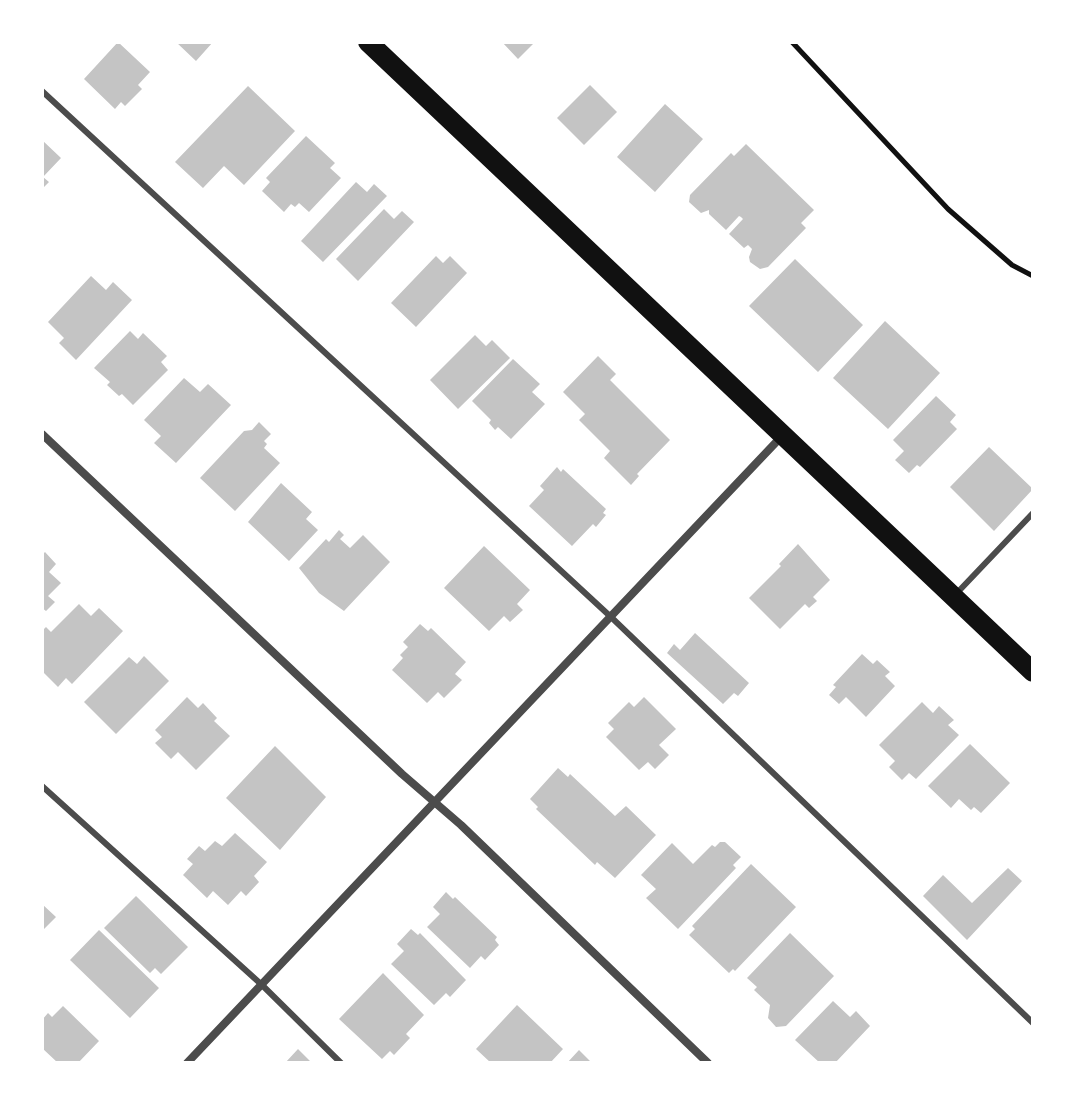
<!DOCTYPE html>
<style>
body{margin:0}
#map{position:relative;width:1075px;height:1105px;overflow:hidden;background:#fff;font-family:"Fira Sans Condensed",sans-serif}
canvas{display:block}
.frame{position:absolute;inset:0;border:44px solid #fff;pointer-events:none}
</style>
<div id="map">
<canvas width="1075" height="1105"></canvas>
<div class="frame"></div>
</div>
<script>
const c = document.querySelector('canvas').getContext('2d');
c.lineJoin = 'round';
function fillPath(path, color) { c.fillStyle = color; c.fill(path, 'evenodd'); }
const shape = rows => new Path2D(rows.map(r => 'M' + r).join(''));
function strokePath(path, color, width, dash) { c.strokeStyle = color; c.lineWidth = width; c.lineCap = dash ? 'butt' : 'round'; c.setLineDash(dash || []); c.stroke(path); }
const building = shape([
 [118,42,150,72,138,85,142,89,125,106,121,102,115,109,84,79],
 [176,42,213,42,196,61],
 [502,42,535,42,518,59],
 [590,85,617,112,584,145,557,118],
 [248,86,295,131,244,185,224,166,203,188,175,162],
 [665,104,703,139,655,192,617,157],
 [306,136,335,163,330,168,341,178,309,212,299,203,295,207,291,204,284,212,262,191,270,182,266,178],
 [42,140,61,158,43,177,49,182,42,189],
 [746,144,814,210,801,223,806,228,768,267,760,269,750,262,749,257,752,249,748,245,744,248,729,234,743,219,741,217,739,216,726,230,709,214,709,210,701,213,689,202,690,195,731,153,734,156],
 [356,182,367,192,374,184,387,196,323,262,301,241],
 [384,209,394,219,402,211,414,222,358,281,336,259],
 [436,256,443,263,450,256,467,273,416,327,391,303],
 [795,259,863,325,818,372,749,306],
 [91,276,106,290,113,282,132,300,76,360,59,343,64,338,48,322],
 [885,321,940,373,888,429,833,378],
 [130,331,138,339,143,333,167,356,161,362,168,370,133,405,122,394,119,396,107,385,110,382,94,368],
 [475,335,486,346,492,340,510,358,458,409,430,380],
 [598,356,616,374,610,380,670,440,637,474,639,476,631,485,604,458,610,451,579,420,585,414,563,392],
 [513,359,540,384,532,392,545,404,511,439,498,427,495,430,489,423,491,420,472,401],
 [184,378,200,392,208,384,231,405,176,463,154,443,161,436,144,420],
 [936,396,956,415,950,422,957,429,920,467,917,465,909,473,895,460,904,451,893,440],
 [259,422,271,434,264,441,267,444,264,448,280,463,235,511,200,478,244,431,252,430],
 [989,447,1033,489,994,531,950,487],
 [557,467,561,472,563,469,606,509,603,513,606,515,596,527,593,524,572,546,529,506,544,490,540,486],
 [281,483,312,512,306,519,318,530,289,561,248,522],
 [339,530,344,535,340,539,350,548,363,535,390,562,344,611,319,593,299,568,326,539,329,542],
 [798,544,830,580,813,597,817,601,809,608,805,604,780,629,749,598,781,566,779,564],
 [484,546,530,590,517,604,523,610,510,622,504,616,489,631,444,588],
 [45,552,56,564,49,572,61,583,48,596,55,602,46,611,42,608,42,555],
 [79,604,91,616,99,608,123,631,72,684,66,678,58,687,42,671,42,631,46,627,51,632],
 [420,624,428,631,431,628,466,662,455,674,462,680,444,698,438,692,427,703,392,670,403,658,400,655,408,647,403,642],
 [695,633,749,683,738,696,734,693,723,704,667,653,674,644,680,650],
 [862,654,873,664,877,660,890,672,885,676,895,686,866,717,846,697,839,704,829,695,836,687,833,685],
 [144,656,169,681,116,734,84,702,129,657,137,664],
 [187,697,198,708,203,703,217,718,214,721,230,736,196,770,178,752,171,759,155,743,162,737,155,730],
 [644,697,676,729,659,745,669,755,655,769,648,762,639,770,606,737,614,729,608,723,629,702,634,707],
 [922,702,933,713,939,706,954,720,948,725,959,735,916,779,909,773,902,780,889,767,895,761,879,745],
 [970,744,1010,783,981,813,974,807,971,810,959,799,951,808,928,786],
 [275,746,326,797,280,850,226,798],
 [558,768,568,777,570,774,615,816,626,806,656,835,615,878,597,862,595,865,536,809,538,807,530,799],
 [235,833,267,862,254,876,259,882,246,896,241,891,228,905,213,891,207,898,183,875,193,864,187,859,199,846,205,851,215,841,222,846],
 [720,842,725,842,741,857,733,865,736,868,678,929,646,898,656,889,641,875,672,843,693,864,712,845,715,847],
 [751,864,796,907,735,971,733,969,729,973,689,935,695,929,692,926],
 [1008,868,1022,881,967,940,923,896,943,875,972,903],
 [446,892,453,899,455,897,497,937,495,940,499,945,485,960,481,956,470,968,427,927,440,914,433,907],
 [136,896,188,947,161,974,155,968,150,973,104,928],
 [42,904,56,917,42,931],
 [411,929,418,935,420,933,466,980,450,997,446,993,434,1005,391,964,404,951,397,944],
 [99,930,159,988,130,1018,70,960],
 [790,933,834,976,786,1026,776,1027,768,1018,770,1005,754,990,757,987,747,978],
 [383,973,424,1015,406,1034,410,1038,394,1055,390,1051,382,1059,339,1019],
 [833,1001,850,1017,856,1011,870,1026,835,1063,820,1063,795,1040],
 [517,1005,563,1049,550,1063,491,1063,476,1049],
 [63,1006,99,1041,78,1063,58,1063,42,1048,42,1020,48,1013,52,1017],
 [298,1049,312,1063,285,1063],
 [579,1050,592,1063,567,1063]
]);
const path = shape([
 [792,42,948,209,1012,265,1033,276]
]);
const service = shape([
 [42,91,611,617,1033,1023],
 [956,594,1033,513],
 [42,786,262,985,341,1063]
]);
const minor = shape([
 [42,434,402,774,461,825,708,1063],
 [187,1063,781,437]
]);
const primary = shape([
 [368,42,1033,672]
]);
fillPath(building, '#c4c4c4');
strokePath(path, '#111', 5);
strokePath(service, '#4c4c4c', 6);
strokePath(minor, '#4c4c4c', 8);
strokePath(primary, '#111', 20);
</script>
